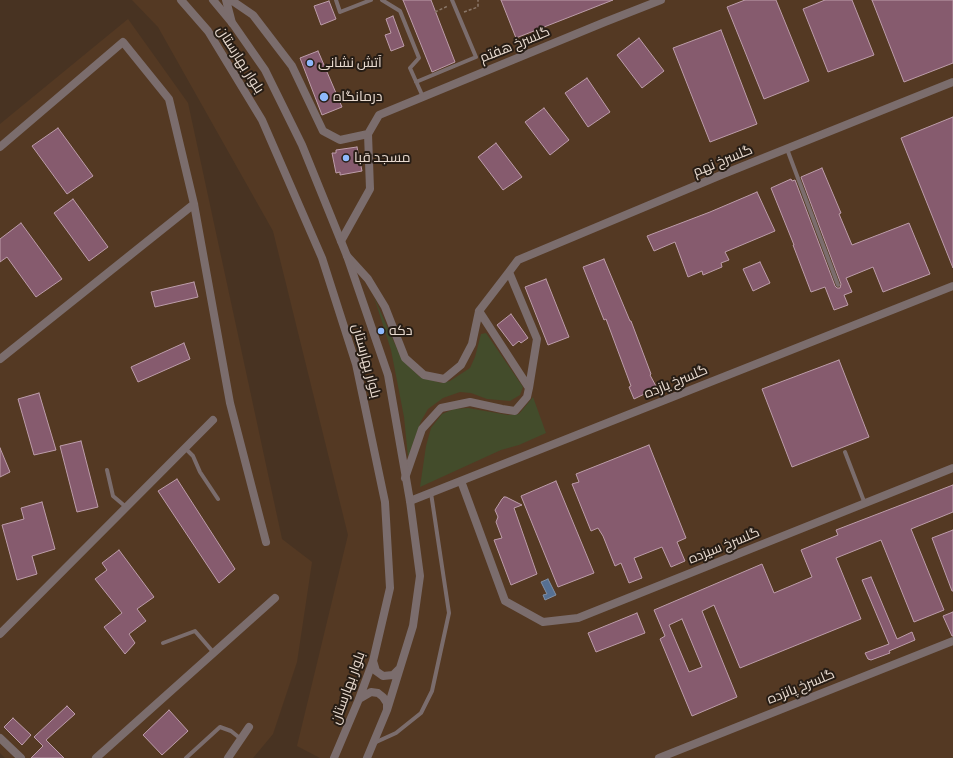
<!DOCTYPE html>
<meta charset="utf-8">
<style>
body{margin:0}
canvas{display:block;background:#483322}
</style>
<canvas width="953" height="758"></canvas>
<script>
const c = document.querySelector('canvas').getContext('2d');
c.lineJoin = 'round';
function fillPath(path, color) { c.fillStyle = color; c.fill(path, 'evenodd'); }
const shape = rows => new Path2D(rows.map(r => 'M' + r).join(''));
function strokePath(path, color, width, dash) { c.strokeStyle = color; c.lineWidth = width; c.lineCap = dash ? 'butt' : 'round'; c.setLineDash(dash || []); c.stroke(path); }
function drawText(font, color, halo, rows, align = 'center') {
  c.font = font + ' Manrope,Cairo,sans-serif'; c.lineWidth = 4; c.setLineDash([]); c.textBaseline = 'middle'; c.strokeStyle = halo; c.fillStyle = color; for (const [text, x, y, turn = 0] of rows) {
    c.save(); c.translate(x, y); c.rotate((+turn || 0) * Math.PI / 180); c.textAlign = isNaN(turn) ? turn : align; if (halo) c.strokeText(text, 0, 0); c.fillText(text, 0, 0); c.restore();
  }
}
const built = shape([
 [132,0,953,0,953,758,320,758,297,746,348,535,273,231,158,27],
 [128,19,188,103,282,539,312,562,297,662,273,734,253,758,5,758,0,753,0,124]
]);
const green = shape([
 [374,297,402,360,420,377,441,383,450,381,470,368,475,357,481,334,486,333,523,387,520,395,510,401,487,399,471,393,460,392,443,398,428,409,421,421,408,457,404,417,391,350],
 [533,397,546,433,519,445,501,450,420,487,426,446,431,428,442,414,454,409,468,408,508,415,519,414]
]);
const water = shape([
 [548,579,556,595,545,600,543,595,547,594,541,582,548,579]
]);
const building = shape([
 [403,0,431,0,455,62,432,72,403,0],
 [501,0,613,0,516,38,501,0],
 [745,0,776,0,809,81,764,99,727,7,745,0],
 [825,0,852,0,874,55,828,72,803,9,825,0],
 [872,0,953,0,953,63,904,82,872,0],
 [329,1,336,19,321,25,314,6,329,1],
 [393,16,404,46,391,51,385,35,391,33,386,19,393,16],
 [721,30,757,124,710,142,673,48,721,30],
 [639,38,664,71,642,88,617,55,639,38],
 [318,51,342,107,322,115,300,58,318,51],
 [587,78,610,112,588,127,565,93,587,78],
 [544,108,569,140,550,155,525,122,544,108],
 [953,117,953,268,901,138,953,117],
 [58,128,93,176,67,194,32,146,58,128],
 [496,143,522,177,503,190,478,157,496,143],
 [357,147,362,171,340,175,340,172,336,173,332,153,336,153,336,150,357,147],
 [822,168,841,213,839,214,852,245,909,223,930,274,883,292,873,267,846,278,852,292,844,295,848,305,834,310,825,287,811,292,793,245,794,245,771,188,791,179,792,181,795,180,835,286,837,288,840,288,841,284,801,177,822,168],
 [757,192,775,231,725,252,729,260,721,263,722,267,703,275,702,271,688,277,675,242,654,251,647,236,710,212,757,192],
 [73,199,108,247,89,261,54,213,73,199],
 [21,223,62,279,36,297,7,257,0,262,0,239,21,223],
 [604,259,630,321,631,321,651,374,650,375,657,388,634,399,629,387,631,386,606,319,604,320,583,267,604,259],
 [760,262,770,283,753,291,743,269,760,262],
 [546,279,569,337,548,345,525,287,546,279],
 [194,282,198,297,155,307,151,292,194,282],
 [511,314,528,338,521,343,519,341,513,346,497,325,511,314],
 [184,343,190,359,138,382,131,367,184,343],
 [839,360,869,437,792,467,762,389,839,360],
 [39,393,56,450,34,455,18,399,39,393],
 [81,441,98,507,77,512,60,446,81,441],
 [649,445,686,538,677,542,685,561,671,567,662,547,634,558,642,578,629,583,621,563,615,566,603,536,598,528,591,531,572,484,579,482,576,474,649,445],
 [0,448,10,472,0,477,0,448],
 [177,479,235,569,219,583,158,491,177,479],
 [556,481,594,573,558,587,521,496,556,481],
 [953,485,953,512,911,529,944,610,914,622,881,540,836,558,861,619,740,668,714,605,702,611,737,697,692,716,660,639,665,636,654,610,762,564,774,593,812,577,801,550,838,535,836,530,953,485],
 [682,619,702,667,689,672,669,625,682,619],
 [504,497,506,497,522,505,514,508,537,574,511,585,494,540,502,538,496,522,498,517,495,510,502,499,504,497],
 [42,502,55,549,32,556,37,574,17,580,2,525,24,519,21,508,42,502],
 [953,530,953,591,952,591,932,538,953,530],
 [119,550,154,597,137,609,146,621,129,634,135,643,125,654,104,627,122,613,95,579,107,570,102,563,119,550],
 [871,577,897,639,912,632,915,640,889,651,890,653,871,660,868,659,865,653,889,644,862,580,871,577],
 [953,612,953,636,952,636,943,616,953,612],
 [637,613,645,633,596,652,588,633,637,613],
 [67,706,75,714,46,740,64,758,31,758,43,746,34,737,67,706],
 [169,710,188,731,162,755,143,735,169,710],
 [13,718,31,735,22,745,4,727,13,718]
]);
const path = shape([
 [435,12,448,6],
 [464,12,478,7,478,0]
]);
const service = shape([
 [336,0,340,12,371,0],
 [382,0,400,11,419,58,410,68,423,97],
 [416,82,476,57,452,0],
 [787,149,838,285],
 [185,448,193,456,200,472,218,499],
 [845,452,865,504],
 [107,470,113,496,126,507],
 [163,643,195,631,214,653],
 [374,743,396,733,421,713,432,691,449,613,431,493],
 [186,758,220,727,231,731,241,739]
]);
const minor = shape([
 [226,0,232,23],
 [231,0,253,15,292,66,323,131,340,140,368,134],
 [0,147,123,42,169,99,194,204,230,403,266,542],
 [341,241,370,189,368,134,379,115,605,22,661,0],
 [347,256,368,279,385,307,405,358,424,375,444,379,461,365,472,344,479,311,509,272,537,339,529,388,479,311],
 [509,272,518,260,721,175,953,82],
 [0,359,194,204],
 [405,478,422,429,441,408,470,402,502,409,515,411,527,397,529,388],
 [461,481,505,601,543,622,578,618,953,468],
 [410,501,953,286],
 [0,634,213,420],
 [0,738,21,758],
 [96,758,275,598],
 [228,758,249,727],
 [659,758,953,641]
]);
const tertiary = shape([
 [181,0,208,31,262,120,322,258,356,364,385,502,390,588,373,661,359,699,334,758],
 [213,0,233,24,265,70,302,145,347,256,388,375,410,501,420,576,413,626,387,710,367,758],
 [373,661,376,671,383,676,393,675,399,669],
 [359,699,371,692,378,693,383,697,387,703,387,709]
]);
const markers = [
 [310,63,4,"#8eb9fc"],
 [324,97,5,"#8eb9fc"],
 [346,158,4,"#8eb9fc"],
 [381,331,4,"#8eb9fc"]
];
const streetNames = [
 ["گلسرخ هفتم",515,45,-22],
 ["بلوار بهارستان",240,60,58],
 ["گلسرخ نهم",723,161,-22],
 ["بلوار بهارستان",366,361,75],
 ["گلسرخ یازده",676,382,-22],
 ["گلسرخ سیزده",724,546,-22],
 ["گلسرخ پانزده",801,687,-22],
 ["بلوار بهارستان",348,688,-70]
];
const poiNames = [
 ["آتش نشانی",318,63],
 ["درمانگاه",333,97],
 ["مسجد قبا",354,158],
 ["دکه",389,331]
];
fillPath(built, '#543923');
fillPath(green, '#434c2b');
fillPath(water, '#567092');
strokePath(water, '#8290a5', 1);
fillPath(building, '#865b6e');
strokePath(building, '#bd9daa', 1);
strokePath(path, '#8a7769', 1.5, [3, 2]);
strokePath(service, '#7b6d6d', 4);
strokePath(minor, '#7b6d6d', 8);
strokePath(tertiary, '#7b6d6d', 8);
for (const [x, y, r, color] of markers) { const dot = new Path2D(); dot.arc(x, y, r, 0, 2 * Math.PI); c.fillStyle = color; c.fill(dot); strokePath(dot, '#271d15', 1.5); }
drawText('14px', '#e9dbd0', '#271d15', streetNames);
drawText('14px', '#e9dbd0', '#271d15', poiNames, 'left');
</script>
